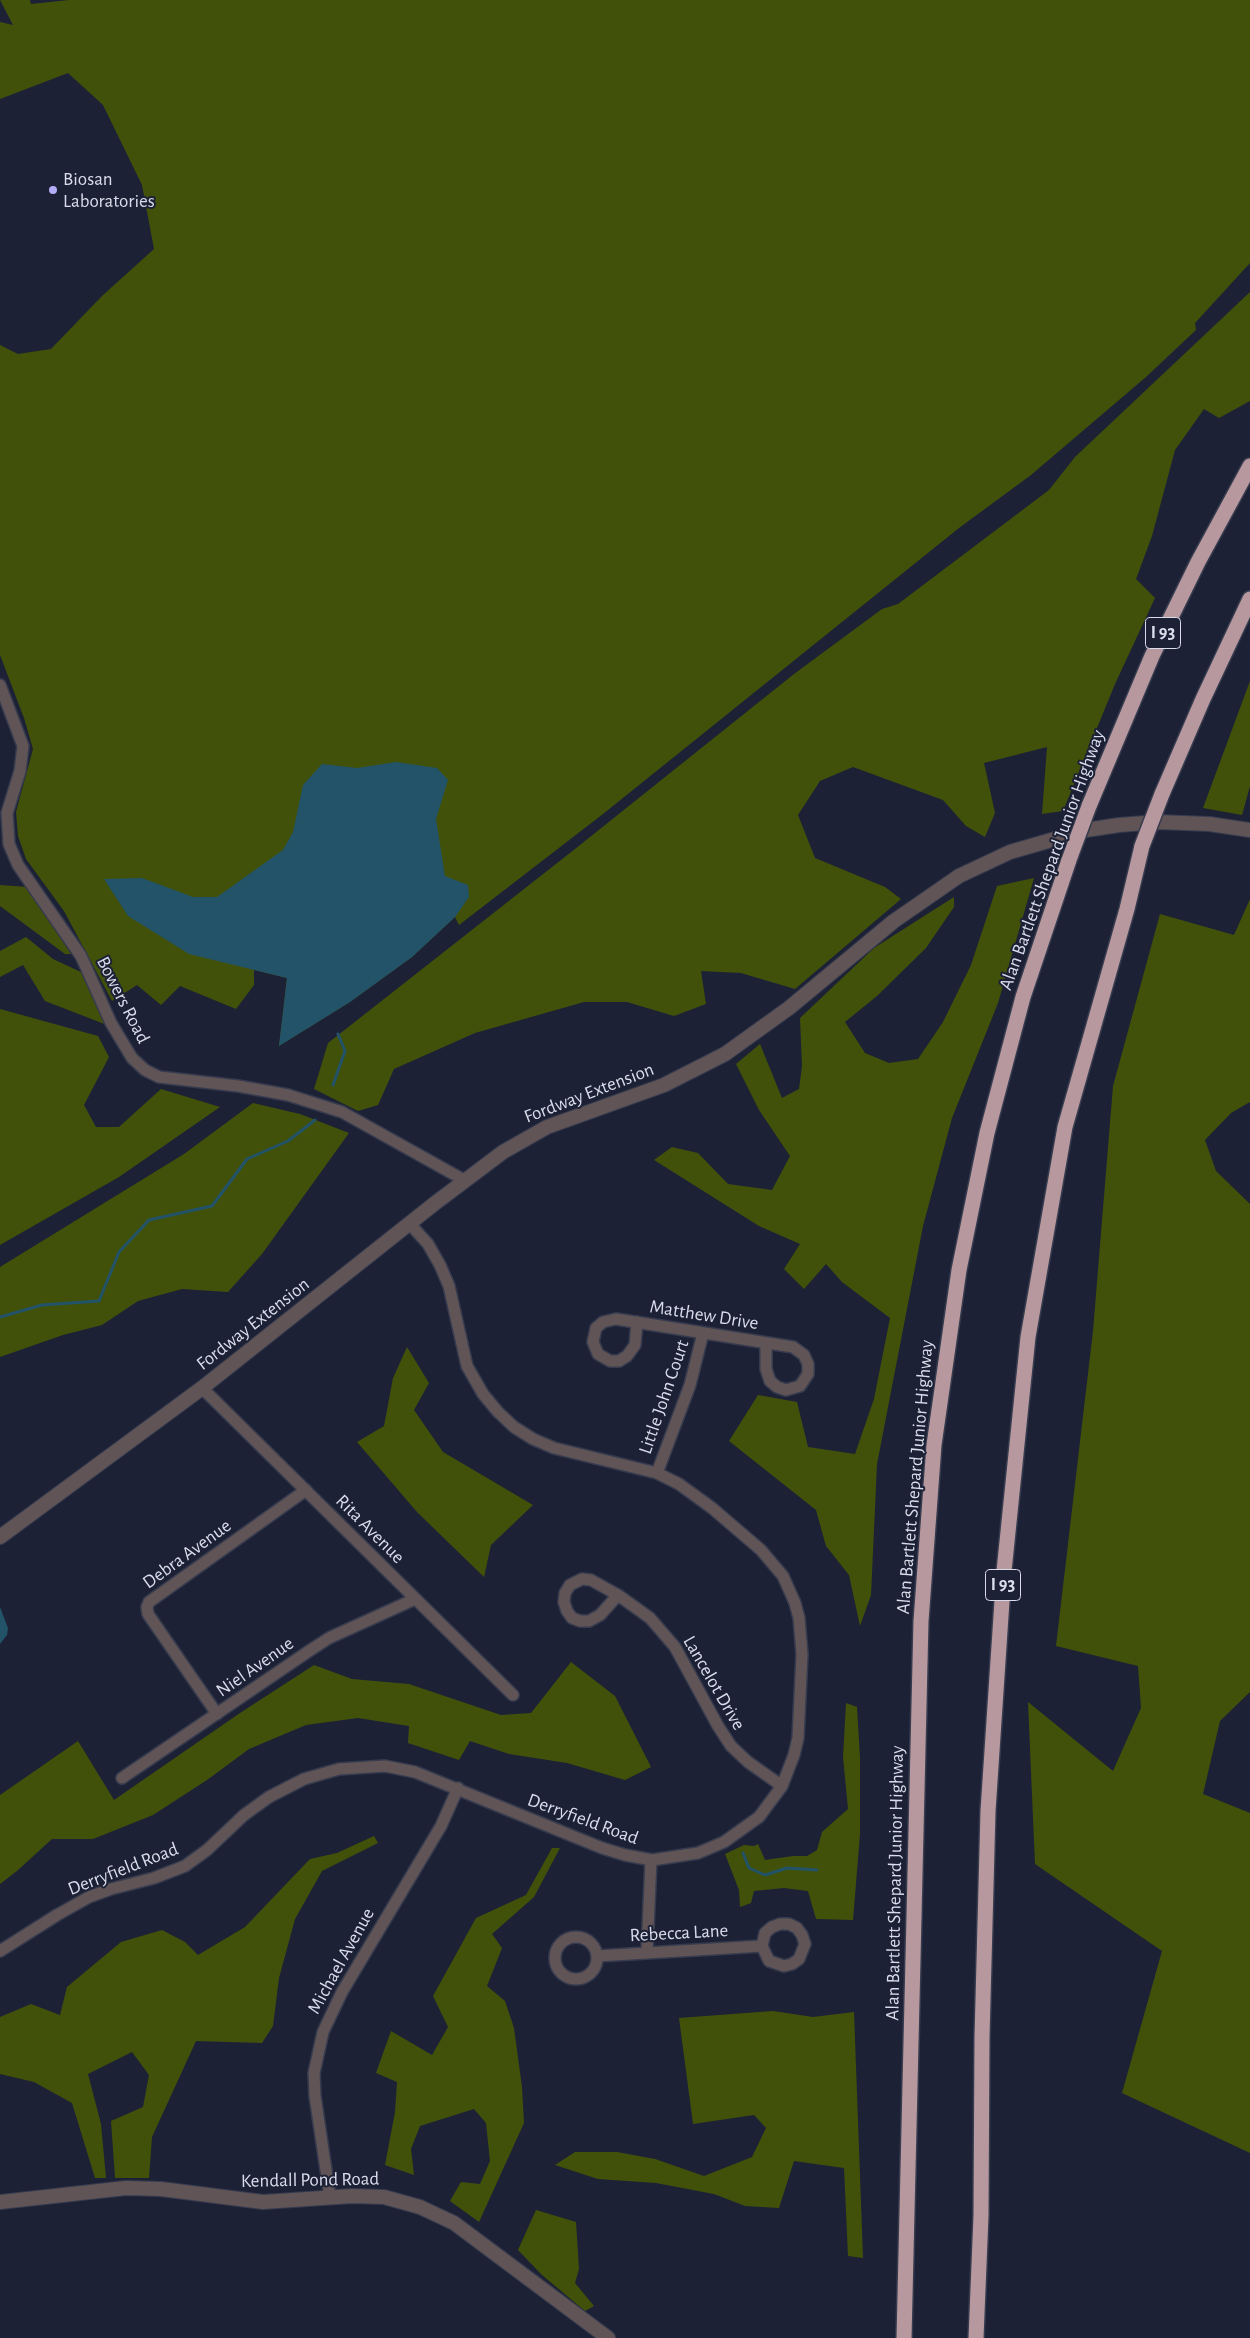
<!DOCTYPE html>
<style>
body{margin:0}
canvas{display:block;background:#1c2135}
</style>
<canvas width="1250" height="2338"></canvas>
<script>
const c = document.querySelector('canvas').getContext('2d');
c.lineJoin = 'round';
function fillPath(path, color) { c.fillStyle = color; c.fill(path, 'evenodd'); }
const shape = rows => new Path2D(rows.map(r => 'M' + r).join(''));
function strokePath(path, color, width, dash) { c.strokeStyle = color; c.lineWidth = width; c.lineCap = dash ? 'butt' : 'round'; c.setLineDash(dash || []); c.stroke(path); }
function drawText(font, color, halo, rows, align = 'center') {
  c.font = font + ' "Alegreya Sans",sans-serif'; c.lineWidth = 4; c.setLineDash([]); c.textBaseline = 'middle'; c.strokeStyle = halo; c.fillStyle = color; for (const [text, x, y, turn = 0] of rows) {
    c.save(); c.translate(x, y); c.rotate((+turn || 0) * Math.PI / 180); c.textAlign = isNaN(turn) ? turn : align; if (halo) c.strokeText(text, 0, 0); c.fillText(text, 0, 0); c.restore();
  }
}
const green = shape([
 [0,0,30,0,31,4,69,0,1250,0,1250,263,1195,323,1196,330,1146,377,1031,475,959,528,603,814,459,925,455,917,412,957,350,1002,279,1046,287,978,254,970,254,985,236,1009,180,986,161,1005,137,985,112,1001,64,911,26,859,18,836,16,812,33,749,24,718,0,655,0,345,18,354,51,349,102,296,154,249,142,185,103,105,68,73,0,99,0,22,13,25],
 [1250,292,1250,401,1219,418,1204,409,1175,450,1152,536,1136,579,1155,598,1115,684,1063,811,1042,814,1047,747,984,763,995,813,985,837,966,826,943,800,853,767,820,781,798,815,815,858,885,887,901,899,795,989,741,973,701,971,706,1004,674,1016,627,1002,584,1002,475,1033,394,1069,378,1105,358,1111,314,1089,328,1043,575,849,794,674,882,609,898,604,1049,490,1075,457],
 [1250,681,1250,786,1242,815,1203,808],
 [1034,878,998,1003,952,1118,923,1226,877,1464,871,1595,860,1626,849,1575,826,1546,816,1510,729,1441,758,1395,797,1402,808,1447,855,1454,874,1399,890,1318,842,1282,826,1264,804,1289,784,1269,800,1244,759,1226,654,1160,672,1147,698,1153,728,1184,772,1190,790,1156,759,1110,736,1064,760,1044,782,1098,799,1089,802,1066,800,1018,874,948,954,897,954,907,926,948,877,996,845,1022,865,1053,889,1063,918,1059,943,1022,971,965,997,886],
 [0,885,27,887,71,954,65,954,0,906],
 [1250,899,1250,1102,1231,1113,1205,1140,1216,1171,1250,1204,1250,1692,1220,1721,1203,1794,1250,1813,1250,2153,1122,2093,1162,1951,1035,1864,1028,1702,1113,1771,1141,1708,1138,1666,1056,1646,1093,1331,1113,1086,1160,914,1234,935],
 [26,937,53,959,83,973,107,1025,45,1001,23,965,0,977,0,951],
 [0,1009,98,1036,109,1057,84,1105,96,1127,119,1127,161,1089,220,1107,119,1177,0,1245],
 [253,1103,300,1114,349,1133,262,1254,228,1292,182,1289,138,1301,102,1325,63,1335,0,1357,0,1267,184,1154],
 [407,1347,429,1383,414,1410,443,1452,533,1505,491,1545,484,1577,417,1512,357,1442,384,1426,393,1378],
 [571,1662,615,1696,651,1767,625,1780,567,1763,509,1754,470,1741,459,1760,408,1743,409,1726,358,1718,306,1725,249,1749,207,1780,153,1815,93,1839,52,1839,17,1871,0,1884,0,1795,78,1741,114,1800,240,1713,314,1665,352,1679,409,1684,501,1715,531,1713],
 [846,1703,857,1707,860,1758,860,1834,853,1920,816,1919,808,1891,784,1888,754,1891,751,1903,740,1907,739,1890,725,1854,744,1845,754,1846,758,1844,765,1860,793,1856,807,1856,817,1850,822,1832,848,1809,843,1757],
 [374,1836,378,1843,322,1871,295,1919,279,1978,273,2026,262,2043,196,2041,152,2137,149,2178,115,2178,111,2121,143,2107,149,2075,132,2052,88,2074,101,2124,106,2178,95,2178,72,2103,34,2082,0,2074,0,2017,31,2004,60,2015,67,1987,121,1942,162,1930,185,1942,198,1955,245,1927,310,1859,337,1853],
 [552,1848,560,1848,534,1897,492,1934,502,1948,487,1986,505,2001,514,2028,522,2087,524,2123,479,2222,450,2201,461,2182,480,2184,490,2161,486,2123,474,2109,420,2126,411,2149,414,2175,385,2165,395,2112,397,2082,376,2073,391,2031,432,2055,448,2027,433,1996,476,1918,526,1895],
 [773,2011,813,2017,854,2012,863,2258,848,2256,844,2168,794,2161,779,2208,745,2206,714,2194,656,2183,598,2179,555,2165,575,2152,617,2152,655,2159,704,2176,752,2157,766,2128,754,2115,693,2124,679,2018],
 [536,2210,576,2222,579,2269,575,2283,594,2306,585,2311,542,2275,518,2250]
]);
const water = shape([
 [396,762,437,768,448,780,436,819,445,876,468,885,469,897,455,917,412,957,350,1002,279,1046,287,978,189,954,128,916,104,879,142,878,193,897,217,897,283,850,293,832,303,785,322,764,357,768],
 [0,1607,8,1628,7,1635,0,1644]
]);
const stream = shape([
 [333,1085,345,1051,338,1034],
 [0,1317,42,1305,99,1301,119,1252,149,1220,212,1206,247,1159,288,1141,315,1120],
 [743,1853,749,1868,765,1875,787,1868,817,1870]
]);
const minor = shape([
 [0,685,23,746,20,771,7,813,9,844,18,865,81,956,111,1023,132,1058,145,1070,159,1077,238,1086,288,1095,342,1112,464,1180],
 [637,1322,635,1345,627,1356,619,1361,610,1361,598,1354,593,1342,596,1328,603,1322,616,1319,793,1347,804,1355,808,1364,808,1374,800,1386,786,1390,777,1387,770,1381,766,1369,766,1343],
 [202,1388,513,1695],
 [657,1473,690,1385,703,1333],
 [618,1595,600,1615,589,1621,580,1621,572,1618,567,1611,564,1602,565,1593,570,1585,582,1579,591,1580,618,1595,650,1618,675,1647,718,1726,731,1746,748,1762,782,1786],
 [217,1714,148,1614,147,1607,149,1602,306,1490],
 [122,1778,309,1651,329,1638,415,1599],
 '555 1958a21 21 0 1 1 42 0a21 21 0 1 1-42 0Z',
 [0,1951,57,1915,89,1897,111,1889,154,1878,185,1866,207,1850,244,1815,269,1797,304,1779,339,1769,385,1766,415,1772,602,1848,625,1855,652,1860,698,1853,724,1842,759,1817,782,1786,794,1755,798,1738,802,1654,799,1618,795,1603,783,1576,761,1550,712,1508,679,1484,657,1473,554,1448,533,1439,514,1427,498,1412,483,1394,467,1366,449,1286,440,1265,428,1244,410,1224],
 [647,1951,651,1860],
 [597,1956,762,1946,769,1961,784,1966,792,1964,799,1959,805,1944,802,1935,797,1928,789,1924,780,1924,772,1927,765,1933,762,1946],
 [330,2197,315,2096,314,2073,323,2032,342,1992,441,1826,458,1788]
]);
const tertiary = shape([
 [0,1537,202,1388,434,1204,503,1152,547,1127,664,1085,725,1054,789,1008,894,921,959,876,1010,852,1086,830,1119,825,1158,822,1209,824,1250,830],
 [0,2202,126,2188,161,2189,263,2202,352,2196,384,2197,420,2207,454,2223,608,2338]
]);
const motorway = shape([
 [1162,794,1203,699,1250,599],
 [1089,806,1152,656,1198,562,1250,466],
 [904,2338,921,1621,934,1445,959,1270,987,1133,1023,997,1069,860],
 [976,2338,981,2216,982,2037,988,1811,1004,1571,1028,1337,1065,1127,1127,909,1142,846]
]);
const motorwayBridge = shape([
 [1142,846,1162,794],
 [1069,860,1089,806]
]);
const markers = [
 [53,190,5,"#b3adf9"]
];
const shields = [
 [1163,633,35],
 [1003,1585,35]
];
const shieldNames = [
 ["I 93",1163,633],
 ["I 93",1003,1585]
];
const poiNames = [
 ["Biosan",63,179],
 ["Laboratories",63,201]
];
const streetNames = [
 ["Alan Bartlett Shepard Junior Highway",1052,860,-70],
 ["Bowers Road",123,1000,63],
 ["Fordway Extension",589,1093,-21],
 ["Matthew Drive",704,1315,9],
 ["Fordway Extension",253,1324,-38],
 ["Little John Court",664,1397,-71],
 ["Alan Bartlett Shepard Junior Highway",915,1477,-85],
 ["Rita Avenue",370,1529,45],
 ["Debra Avenue",187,1554,-36],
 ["Niel Avenue",255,1667,-35],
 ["Lancelot Drive",714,1683,60],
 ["Derryfield Road",583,1819,20],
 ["Derryfield Road",123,1869,-21],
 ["Alan Bartlett Shepard Junior Highway",895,1883,-89],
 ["Rebecca Lane",679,1933,-3],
 ["Michael Avenue",341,1961,-61],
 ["Kendall Pond Road",310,2180,-1]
];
fillPath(green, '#415109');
fillPath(water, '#225369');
strokePath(stream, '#225369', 3);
strokePath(minor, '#363b4e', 14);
strokePath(tertiary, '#363b4e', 16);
strokePath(motorway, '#363b4e', 18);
strokePath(minor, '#605456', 11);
strokePath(tertiary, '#605456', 14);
strokePath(motorway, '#b7989e', 15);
strokePath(motorwayBridge, '#363b4e', 18, []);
strokePath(motorwayBridge, '#b7989e', 15);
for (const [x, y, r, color] of markers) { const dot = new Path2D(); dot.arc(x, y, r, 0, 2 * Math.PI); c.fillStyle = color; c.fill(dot); strokePath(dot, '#1c2135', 2); }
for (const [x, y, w] of shields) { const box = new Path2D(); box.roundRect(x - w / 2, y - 15.5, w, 31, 4); c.fillStyle = '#1c2135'; c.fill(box); strokePath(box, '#d9ddeb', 1); }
drawText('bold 18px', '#d9ddeb', null, shieldNames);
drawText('19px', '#d9ddeb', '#1c2135', poiNames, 'left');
drawText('19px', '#d9ddeb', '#1c2135', streetNames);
</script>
